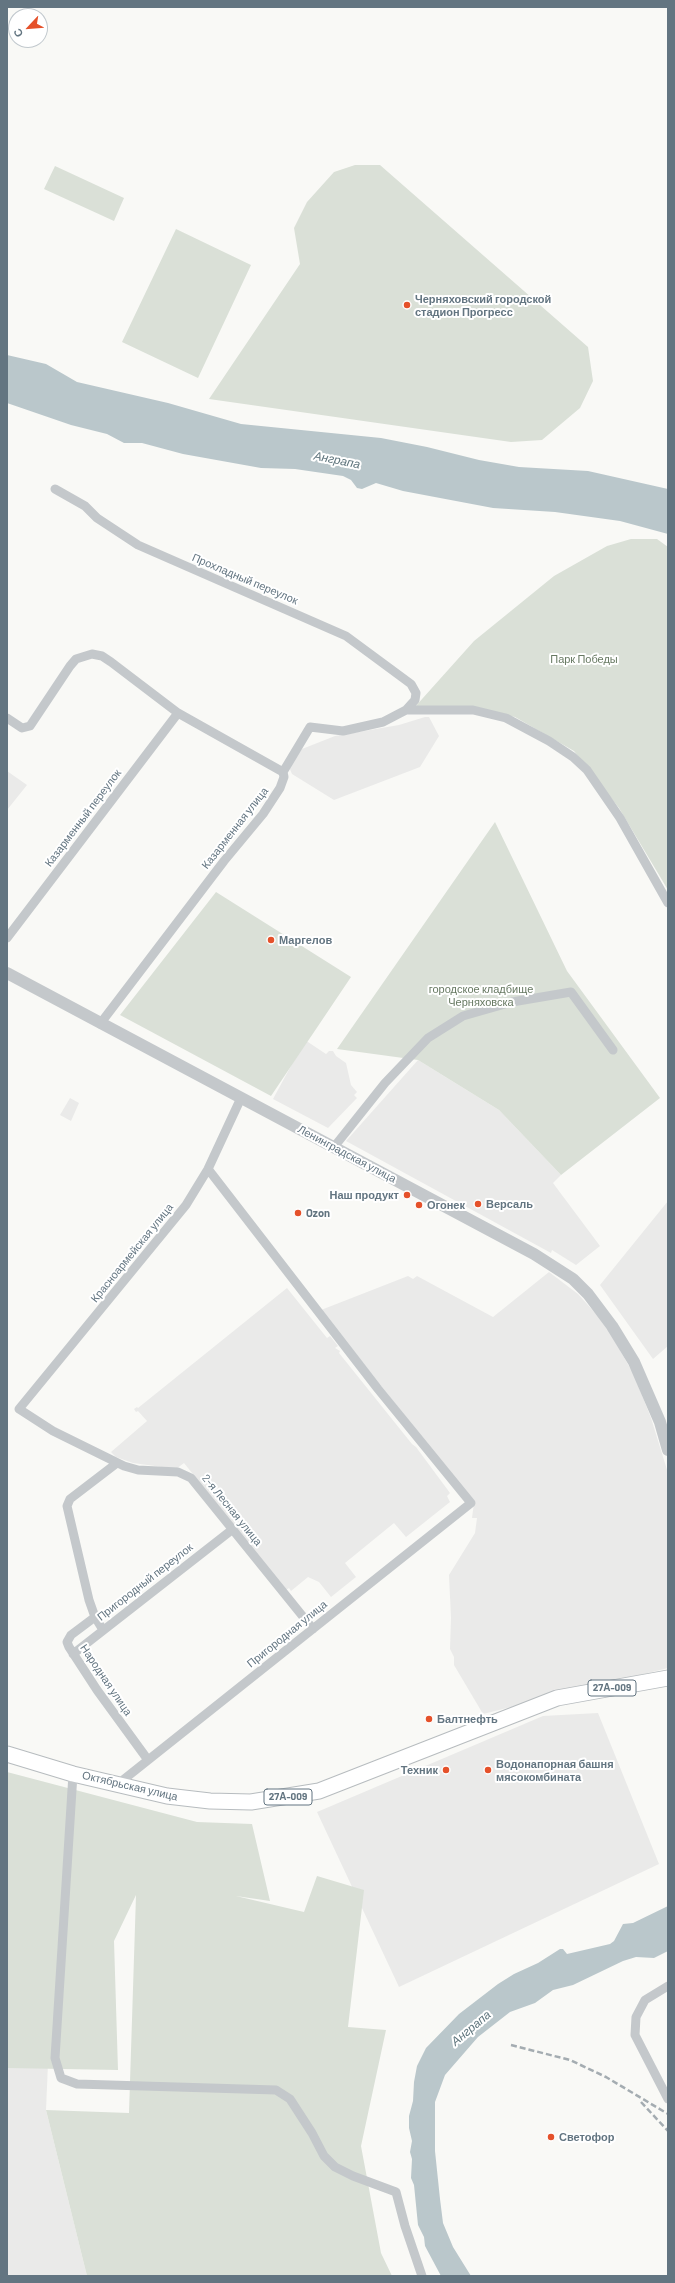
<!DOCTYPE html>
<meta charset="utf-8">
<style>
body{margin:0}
#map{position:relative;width:675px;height:2283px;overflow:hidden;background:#f9f9f6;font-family:Barlow,sans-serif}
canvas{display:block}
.frame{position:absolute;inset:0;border:8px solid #637581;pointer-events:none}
.north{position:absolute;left:8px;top:8px;width:40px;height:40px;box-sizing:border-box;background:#fff;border:1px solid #c1c8cd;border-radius:50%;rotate:244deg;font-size:11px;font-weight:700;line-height:16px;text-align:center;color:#637581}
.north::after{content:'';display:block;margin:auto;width:14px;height:18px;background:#e5512a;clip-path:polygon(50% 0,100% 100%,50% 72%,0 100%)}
</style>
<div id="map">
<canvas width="675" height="2283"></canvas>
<div class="frame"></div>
<div class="north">С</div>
</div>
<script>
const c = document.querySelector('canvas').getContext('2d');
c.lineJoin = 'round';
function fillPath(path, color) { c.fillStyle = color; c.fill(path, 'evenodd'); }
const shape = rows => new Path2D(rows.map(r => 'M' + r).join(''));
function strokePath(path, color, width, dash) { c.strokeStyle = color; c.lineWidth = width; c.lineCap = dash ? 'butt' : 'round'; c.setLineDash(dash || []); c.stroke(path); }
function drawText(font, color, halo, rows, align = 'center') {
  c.font = font + ' Barlow,sans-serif'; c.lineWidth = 4; c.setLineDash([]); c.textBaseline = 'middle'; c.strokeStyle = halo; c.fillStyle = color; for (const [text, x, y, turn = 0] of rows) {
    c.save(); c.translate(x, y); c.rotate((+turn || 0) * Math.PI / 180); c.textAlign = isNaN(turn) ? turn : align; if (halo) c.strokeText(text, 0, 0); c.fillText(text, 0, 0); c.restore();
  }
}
const built = shape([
 [425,717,429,717,439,736,420,767,334,800,292,774,289,767,302,749,335,736,399,725],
 [7,771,27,785,7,810],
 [305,1040,326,1054,329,1051,333,1051,336,1056,346,1063,351,1085,357,1092,354,1095,357,1098,328,1128,273,1099],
 [418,1060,499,1110,561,1175,553,1183,600,1246,576,1265,552,1250,551,1253,346,1141],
 [70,1098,79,1103,71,1121,60,1115],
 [668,1201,668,1346,653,1359,600,1285],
 [549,1272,578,1294,605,1324,634,1375,651,1418,668,1473,668,1668,483,1714,454,1665,454,1657,450,1649,451,1618,449,1575,475,1533,477,1518,472,1518,474,1503,321,1310,408,1276,413,1279,417,1276,493,1317],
 [287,1288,327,1338,330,1336,338,1346,335,1348,340,1351,339,1353,412,1444,416,1447,450,1493,447,1496,450,1502,406,1537,394,1523,345,1563,356,1577,331,1597,319,1582,308,1577,291,1591,289,1588,286,1590,184,1463,176,1469,133,1463,116,1457,111,1452,147,1421,138,1411,136,1412,134,1409,137,1407,138,1408],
 [598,1713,659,1864,399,1987,317,1812,543,1716],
 [7,1814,57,1856,46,2110,87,2276,7,2276]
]);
const green = shape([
 [355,165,380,165,588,347,593,381,580,408,542,440,511,442,209,399,300,264,294,228,307,202,334,172],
 [55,166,124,198,114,221,44,189],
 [176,229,251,265,198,378,122,342],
 [631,539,657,539,668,547,668,890,619,808,574,751,515,717,470,708,414,708,474,641,554,576,607,546],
 [495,822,567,971,660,1098,561,1175,499,1110,418,1060,337,1049],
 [216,892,351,977,271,1096,120,1015],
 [7,1772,197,1822,252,1824,270,1901,236,1896,304,1912,317,1876,364,1890,348,2027,386,2030,361,2146,381,2253,392,2276,87,2276,46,2110,129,2113,136,1895,114,1941,118,2070,7,2068]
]);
const water = shape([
 [7,355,46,364,77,382,168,403,241,424,381,438,427,447,479,460,519,467,588,471,668,489,668,534,620,521,555,512,493,508,403,491,376,483,362,489,357,488,351,480,343,476,295,469,261,468,183,454,142,443,124,443,107,434,71,425,7,403],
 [668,1906,668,1951,654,1958,636,1957,623,1961,573,1985,553,1990,535,2003,510,2012,478,2037,445,2075,435,2102,435,2151,440,2199,443,2223,453,2247,471,2276,441,2276,425,2246,424,2237,418,2225,414,2185,411,2178,412,2159,410,2152,412,2141,409,2128,409,2116,413,2101,414,2082,417,2066,426,2048,459,2014,498,1984,514,1974,538,1963,560,1949,563,1949,567,1954,610,1944,614,1941,623,1924,633,1923]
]);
const minor = shape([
 [55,489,85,506,97,518,138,545,346,636,411,684,416,693,415,700,406,710,383,722,343,731,310,727,283,772],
 [406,710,473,710,506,718,549,741,573,757,587,770,620,818,668,903],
 [7,718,22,728,30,726,70,666,76,659,92,654,102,656,111,662,178,713,283,772],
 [7,938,178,713],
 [100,1024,224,861,263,814,280,788,284,777,283,772],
 [241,1098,208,1169,186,1205,19,1409,53,1431,124,1466,138,1470,178,1472,191,1478,313,1629],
 [334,1147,385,1083,428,1038,463,1016,512,1002,571,992,613,1050],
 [95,1617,71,1635,67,1642,69,1647,97,1690,148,1760],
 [103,1630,95,1617,89,1600,67,1506,70,1499,117,1463],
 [73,1654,233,1529],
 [73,1774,55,2058,61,2078,77,2084,276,2090,290,2099,312,2133,324,2156,335,2167,353,2176,396,2192,405,2226,422,2276],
 [118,1784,471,1503,378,1389,208,1169],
 [668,1986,645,2000,636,2017,635,2035,668,2099]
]);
const tertiary = shape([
 [7,973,534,1254,573,1279,588,1294,612,1326,634,1362,660,1422,668,1450]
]);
const primary = shape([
 [7,1754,73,1774,167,1796,210,1801,251,1802,319,1791,557,1698,668,1678]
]);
const rail = shape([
 [511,2045,570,2060,606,2077,668,2114],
 [641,2102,668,2131]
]);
const markers = [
 [407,305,4,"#e5512a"],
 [271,940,4,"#e5512a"],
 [407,1195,4,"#e5512a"],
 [478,1204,4,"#e5512a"],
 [419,1205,4,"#e5512a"],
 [298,1213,4,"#e5512a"],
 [429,1719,4,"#e5512a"],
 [446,1770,4,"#e5512a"],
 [488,1770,4,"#e5512a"],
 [551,2137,4,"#e5512a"]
];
const shields = [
 [612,1688,48],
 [288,1797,48]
];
const shieldNames = [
 ["27А-009",612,1688],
 ["27А-009",288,1797]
];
const poiNames = [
 ["Черняховский городской",415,299],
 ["стадион Прогресс",415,312],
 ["Маргелов",279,940],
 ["Наш продукт",399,1195,"right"],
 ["Версаль",486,1204],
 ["Огонек",427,1205],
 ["Ozon",306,1213],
 ["Балтнефть",437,1719],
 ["Водонапорная башня",496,1764],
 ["мясокомбината",496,1777],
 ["Техник",438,1770,"right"],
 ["Светофор",559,2137]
];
const streetNames = [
 ["Прохладный переулок",245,579,23],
 ["Казарменный переулок",83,818,-53],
 ["Казарменная улица",235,828,-52],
 ["Ленинградская улица",347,1154,28],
 ["Красноармейская улица",132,1253,-51],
 ["2-я Лесная улица",232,1510,51],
 ["Пригородный переулок",145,1582,-38],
 ["Пригородная улица",287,1634,-39],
 ["Народная улица",106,1680,56],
 ["Октябрьская улица",130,1786,13]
];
const parkNames = [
 ["Парк Победы",584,659],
 ["городское кладбище",481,989],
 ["Черняховска",481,1002]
];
const waterNames = [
 ["Анграпа",337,460,11],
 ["Анграпа",471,2028,-40]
];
fillPath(built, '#eaeae9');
fillPath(green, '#dae0d7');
fillPath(water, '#bac7cb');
strokePath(primary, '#b7bcbf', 17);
strokePath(minor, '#c4c8cb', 9);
strokePath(tertiary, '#c4c8cb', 12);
strokePath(primary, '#fff', 15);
strokePath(rail, '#a4acb1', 2.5, [6, 3]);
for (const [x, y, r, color] of markers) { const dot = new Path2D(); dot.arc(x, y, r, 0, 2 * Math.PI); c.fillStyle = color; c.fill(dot); strokePath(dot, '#fff', 1.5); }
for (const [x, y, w] of shields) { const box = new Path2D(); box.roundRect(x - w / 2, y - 8, w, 16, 3); c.fillStyle = '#fff'; c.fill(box); strokePath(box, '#637581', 1); }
drawText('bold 10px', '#637581', null, shieldNames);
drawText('bold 11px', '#637581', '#fff', poiNames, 'left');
drawText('11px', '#637581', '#fff', streetNames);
drawText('11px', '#677962', '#fff', parkNames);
drawText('italic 12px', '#5e747c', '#fff', waterNames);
</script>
